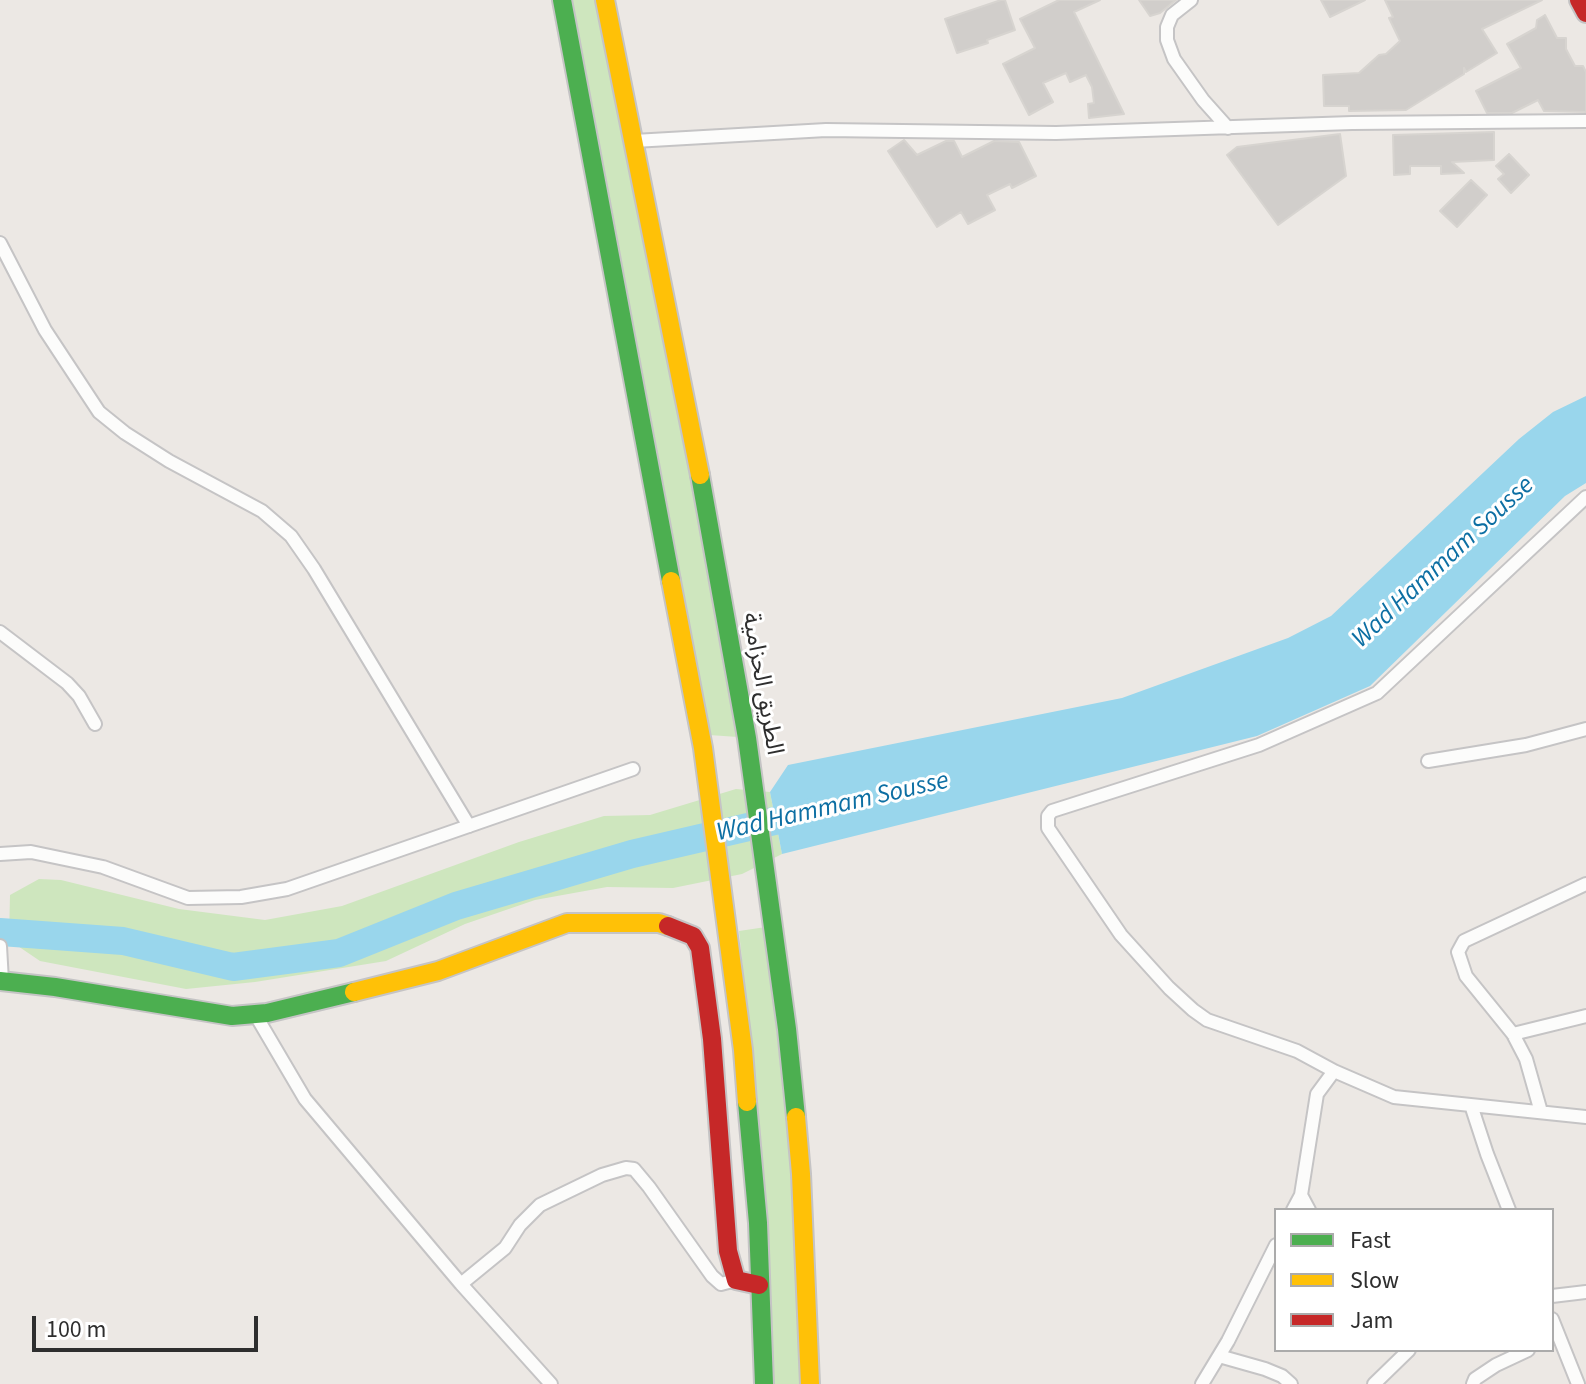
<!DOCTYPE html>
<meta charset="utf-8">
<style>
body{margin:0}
#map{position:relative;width:1586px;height:1384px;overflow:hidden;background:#ece8e4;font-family:"Source Sans 3",sans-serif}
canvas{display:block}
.legend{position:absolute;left:1274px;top:1208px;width:280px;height:144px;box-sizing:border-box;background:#fff;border:2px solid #ababab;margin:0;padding:10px 14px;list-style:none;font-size:24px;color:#2e2e2e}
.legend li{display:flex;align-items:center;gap:16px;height:40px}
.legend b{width:40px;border:2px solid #ababab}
.scale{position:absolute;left:32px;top:1316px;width:226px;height:36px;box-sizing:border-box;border:4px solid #2e2e2e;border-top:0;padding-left:10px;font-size:24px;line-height:28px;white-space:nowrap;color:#2e2e2e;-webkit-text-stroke:6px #fff;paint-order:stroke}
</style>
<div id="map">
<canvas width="1586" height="1384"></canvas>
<ul class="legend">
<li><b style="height:10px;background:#4caf50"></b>Fast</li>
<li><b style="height:10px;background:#ffc107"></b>Slow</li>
<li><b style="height:10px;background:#c62828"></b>Jam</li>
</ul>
<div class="scale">100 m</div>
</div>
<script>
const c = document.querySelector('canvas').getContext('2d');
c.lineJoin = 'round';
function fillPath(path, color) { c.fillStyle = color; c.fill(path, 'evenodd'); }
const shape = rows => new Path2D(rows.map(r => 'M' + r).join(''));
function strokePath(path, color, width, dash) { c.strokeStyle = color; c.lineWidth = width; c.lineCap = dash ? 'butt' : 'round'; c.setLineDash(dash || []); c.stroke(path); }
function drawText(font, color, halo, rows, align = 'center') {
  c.font = font + ' "Source Sans 3","Noto Sans Arabic",sans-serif'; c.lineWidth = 6; c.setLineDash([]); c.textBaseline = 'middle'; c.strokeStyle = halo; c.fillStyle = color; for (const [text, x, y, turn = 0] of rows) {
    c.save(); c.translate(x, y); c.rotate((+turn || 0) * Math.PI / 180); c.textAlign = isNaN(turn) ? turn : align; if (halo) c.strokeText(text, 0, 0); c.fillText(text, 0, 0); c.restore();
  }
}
const green = shape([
 [571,0,596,0,717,615,738,737,709,735],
 [736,789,770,792,782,854,742,874,673,888,607,887,535,900,465,924,386,961,255,982,186,989,40,961,9,940,10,895,39,879,61,880,179,909,265,920,342,906,519,842,604,816,650,815],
 [766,927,790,1162,800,1384,773,1384,771,1286,763,1165,739,931]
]);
const water = shape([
 [1586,396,1586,483,1565,496,1370,686,1257,736,782,854,770,792,788,765,1122,698,1288,638,1331,616,1519,439,1553,412]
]);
const river = shape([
 [0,932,123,941,233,967,339,953,456,906,632,854,813,812]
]);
const building = shape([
 [1001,0,1005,0,1015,30,987,40,988,43,957,53,945,19,1001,0],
 [1059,0,1100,0,1074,12,1124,114,1089,118,1088,104,1094,103,1092,87,1086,75,1070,82,1066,73,1043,83,1053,102,1029,115,1003,64,1035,48,1020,19,1059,0],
 [1139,0,1176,0,1160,13,1150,16,1139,0],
 [1321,0,1365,0,1330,17,1321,0],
 [1385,0,1542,0,1482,29,1497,53,1466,72,1464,68,1464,74,1406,110,1349,111,1349,106,1324,106,1323,75,1359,73,1379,55,1386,54,1400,41,1389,18,1393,17,1385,0],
 [1545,15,1557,38,1566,38,1566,49,1575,66,1583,66,1586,72,1586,112,1544,111,1538,100,1512,113,1487,113,1476,91,1521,68,1507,44,1536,28,1537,20,1545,15],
 [1494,132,1494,160,1452,162,1464,173,1441,174,1441,166,1410,166,1410,174,1394,175,1393,135,1494,132],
 [1340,134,1346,176,1278,225,1227,155,1237,147,1340,134],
 [904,140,917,155,946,141,954,141,962,157,994,141,1019,142,1036,176,1012,188,1010,184,987,195,995,210,968,224,961,212,937,227,888,151,904,140],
 [1509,154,1529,175,1511,193,1498,179,1504,174,1496,166,1509,154],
 [1471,180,1487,195,1457,227,1440,211,1471,180]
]);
const street = shape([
 [1191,0,1172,15,1167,27,1167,40,1174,59,1203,100,1228,128],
 [634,141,826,130,1056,133,1352,123,1586,121],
 [0,243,45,330,99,412,125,433,169,461,262,511,291,536,314,569,469,826],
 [0,632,67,683,79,696,95,724],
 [1428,761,1526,745,1586,729],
 [0,854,31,852,103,867,188,898,241,897,287,889,633,769],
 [0,946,2,981],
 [255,1014,305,1099,461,1284,551,1384],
 [1513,1034,1586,1016],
 [1334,1071,1297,1051,1207,1020,1193,1010,1169,988,1121,935,1048,828,1048,816,1052,811,1259,745,1377,693,1586,497],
 [1471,1105,1487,1154,1509,1210],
 [1541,1112,1526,1059,1513,1034,1466,976,1458,952,1464,941,1586,884],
 [1301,1195,1309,1210],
 [1293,1210,1301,1195,1317,1094,1334,1071,1394,1097,1586,1117],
 [461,1284,505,1248,520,1225,540,1205,602,1175,626,1168,634,1169,649,1187,712,1276,721,1284,736,1280],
 [1552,1296,1586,1292],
 [1552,1319,1578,1384],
 [1219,1356,1265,1369,1282,1376,1291,1384],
 [1202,1384,1228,1341,1276,1245],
 [1374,1384,1409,1350],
 [1473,1384,1475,1379,1496,1365,1528,1350]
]);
const fast = shape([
 [562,0,671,581],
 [700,475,747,738,787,1029,796,1117],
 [0,981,55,987,232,1016,267,1013,354,992],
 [747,1102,758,1223,764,1384]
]);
const slow = shape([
 [605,0,700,475],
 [671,581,703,748,743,1050,747,1102],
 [354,992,438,971,567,923,659,923,668,926],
 [796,1117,801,1174,810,1384]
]);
const jam = shape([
 [1579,0,1586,13],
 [668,926,693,936,700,948,712,1039,728,1251,736,1280,759,1285]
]);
const streetNames = [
 ["الطريق الحزامية",761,684,80]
];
const waterNames = [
 ["Wad Hammam Sousse",1444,563,-43],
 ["Wad Hammam Sousse",833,808,-13]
];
fillPath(green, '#cee6be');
fillPath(water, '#99d6ec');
strokePath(river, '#99d6ec', 28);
fillPath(building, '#d1cecb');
strokePath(building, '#d7d4d0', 2);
strokePath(street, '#c5c4c5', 16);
strokePath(fast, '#c5c4c5', 22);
strokePath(slow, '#c5c4c5', 22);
strokePath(jam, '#c5c4c5', 22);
strokePath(street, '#fcfcfb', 12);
strokePath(fast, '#4caf50', 18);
strokePath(slow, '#ffc107', 18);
strokePath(jam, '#c62828', 18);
drawText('24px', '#2e2e2e', '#fff', streetNames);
drawText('italic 26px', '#0d6fa3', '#fff', waterNames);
</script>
